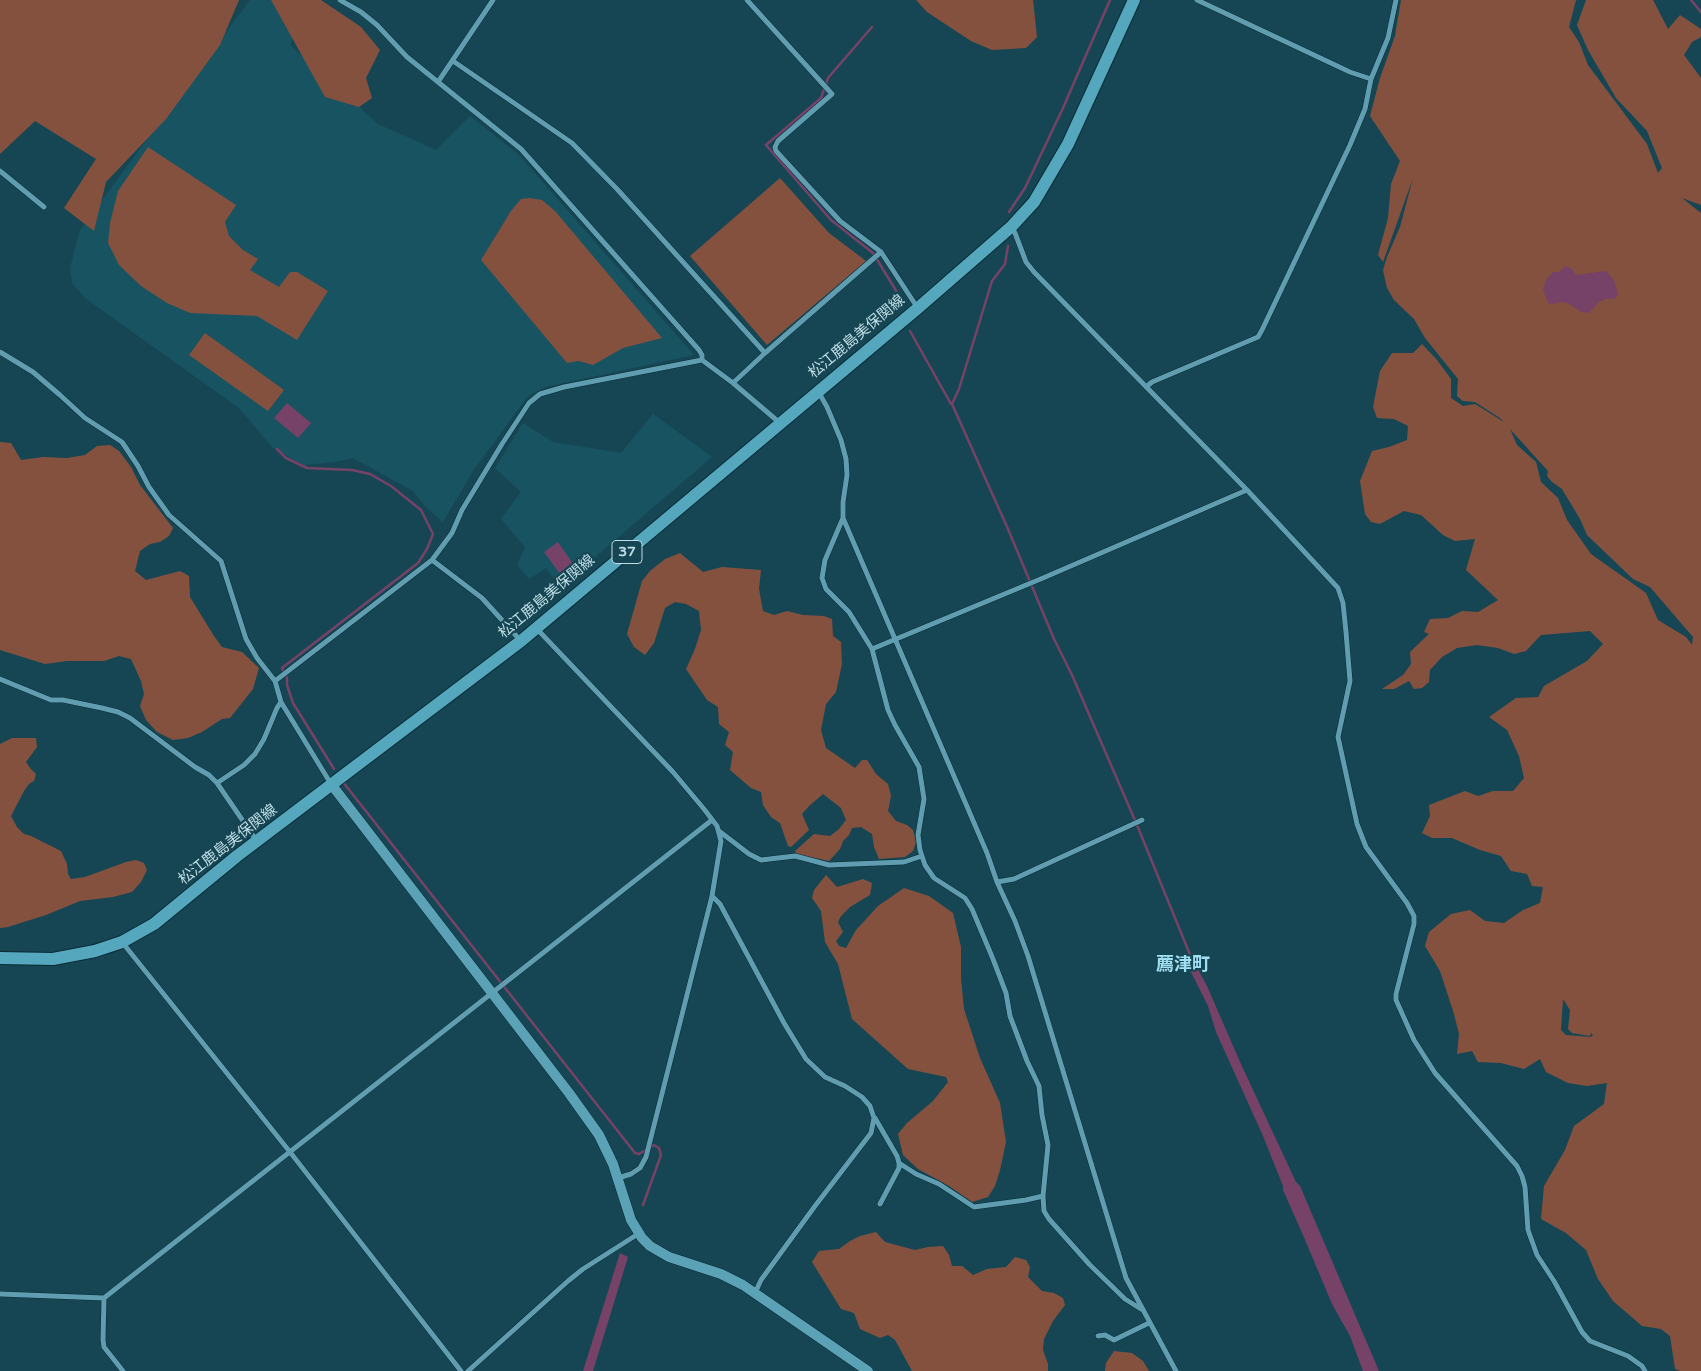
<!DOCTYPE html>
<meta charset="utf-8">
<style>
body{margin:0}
canvas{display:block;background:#164653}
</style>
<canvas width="1701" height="1371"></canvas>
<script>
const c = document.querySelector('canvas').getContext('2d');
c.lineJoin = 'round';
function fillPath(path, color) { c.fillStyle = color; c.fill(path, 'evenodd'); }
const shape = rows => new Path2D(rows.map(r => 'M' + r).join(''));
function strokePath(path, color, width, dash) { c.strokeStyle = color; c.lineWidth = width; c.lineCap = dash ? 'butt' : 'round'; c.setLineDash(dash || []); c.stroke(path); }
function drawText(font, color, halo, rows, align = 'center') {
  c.font = font + ' "Varela Round","Noto Sans JP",sans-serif'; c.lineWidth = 4.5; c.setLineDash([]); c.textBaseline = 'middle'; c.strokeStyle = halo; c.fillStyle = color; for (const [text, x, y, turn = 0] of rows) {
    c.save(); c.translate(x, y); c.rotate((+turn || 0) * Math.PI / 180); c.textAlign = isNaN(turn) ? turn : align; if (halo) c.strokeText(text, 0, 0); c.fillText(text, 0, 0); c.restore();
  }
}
const built = shape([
 [250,0,310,0,290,45,378,124,436,150,470,116,519,155,694,355,545,387,528,396,473,471,443,522,426,507,413,491,353,458,334,462,304,465,273,448,239,408,85,298,72,283,70,268,80,230],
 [653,414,712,457,560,587,546,568,529,579,517,565,525,547,501,519,521,492,495,468,523,423,553,442,621,453]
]);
const green = shape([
 [0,0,239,0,220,45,166,119,106,182,94,231,64,208,96,159,35,121,0,154],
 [271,0,321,0,361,27,380,50,366,78,372,98,359,107,325,97],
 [916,0,1033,0,1037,37,1026,48,992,50,971,41,927,12],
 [1401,0,1576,0,1569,27,1579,42,1588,65,1647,144,1658,173,1662,168,1647,131,1616,98,1588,50,1577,25,1586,0,1653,0,1668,29,1680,15,1701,29,1701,37,1692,42,1684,55,1701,78,1701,205,1682,198,1701,213,1701,1371,1680,1371,1675,1369,1670,1336,1661,1329,1642,1326,1613,1301,1598,1279,1586,1250,1566,1233,1541,1219,1544,1186,1565,1150,1574,1126,1604,1104,1607,1083,1587,1086,1568,1083,1546,1072,1540,1059,1524,1069,1501,1063,1478,1062,1472,1051,1457,1054,1459,1034,1454,1014,1440,971,1425,946,1429,932,1451,914,1470,910,1485,921,1504,923,1523,910,1540,903,1543,887,1532,886,1527,874,1511,871,1501,856,1480,850,1452,838,1432,838,1422,833,1430,816,1429,805,1465,791,1478,796,1493,791,1513,791,1524,778,1519,756,1507,730,1489,717,1516,698,1538,697,1544,686,1587,661,1603,644,1590,631,1541,635,1526,651,1514,654,1498,648,1477,645,1457,648,1442,657,1430,670,1429,682,1422,688,1414,689,1409,681,1394,689,1382,689,1403,675,1411,664,1410,652,1429,634,1424,632,1430,619,1448,618,1462,611,1478,612,1498,600,1466,570,1475,539,1455,541,1443,535,1421,515,1404,511,1380,524,1371,522,1365,514,1360,481,1372,451,1389,447,1407,440,1408,426,1394,419,1377,418,1373,407,1380,371,1392,353,1413,353,1422,344,1437,360,1451,379,1451,398,1463,406,1475,404,1504,422,1500,418,1475,402,1463,401,1457,396,1458,379,1425,338,1414,319,1394,300,1387,288,1383,270,1387,257,1400,227,1413,178,1383,262,1378,255,1388,218,1391,184,1400,161,1370,116,1380,78,1395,36],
 [1510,429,1548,471,1547,476,1552,482,1562,489,1580,519,1587,535,1633,579,1650,587,1693,637,1692,645,1686,637,1658,620,1646,593,1591,554,1567,520,1558,498,1541,482,1536,462,1517,445],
 [1563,999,1570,1010,1568,1029,1572,1033,1590,1036,1591,1033,1593,1035,1591,1037,1566,1035,1561,1030],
 [148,147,236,205,225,222,229,236,243,250,258,259,250,270,279,287,290,272,297,272,328,291,297,340,257,316,190,313,167,303,141,286,119,265,108,243,110,223,118,191],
 [780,178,829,233,866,261,767,345,690,256],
 [529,198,542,200,555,211,662,338,623,348,593,365,579,361,567,363,481,260,511,211,521,199],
 [205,333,284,390,268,411,189,355],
 [0,442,11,443,21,460,43,457,67,458,85,455,97,446,110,445,119,451,131,467,140,485,173,528,169,536,160,542,150,544,140,551,135,571,146,580,180,571,189,576,190,597,214,636,222,647,242,652,259,668,253,689,230,718,222,719,202,732,188,738,173,740,157,732,146,720,140,706,144,694,141,681,131,659,119,656,104,661,67,661,45,664,0,650],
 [680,553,703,572,722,567,761,570,759,589,763,611,774,615,787,611,803,615,824,616,832,619,833,636,841,642,842,664,836,692,826,704,821,730,826,748,855,768,862,760,867,760,876,774,888,784,891,796,888,811,896,821,907,825,913,830,916,842,913,851,905,857,879,859,874,847,872,834,861,827,852,828,849,835,843,841,840,849,829,861,797,854,795,851,814,834,830,836,839,829,846,820,841,808,823,794,809,806,802,814,809,830,791,847,788,846,780,823,771,817,763,805,761,792,751,788,730,770,733,752,725,745,729,732,719,724,718,707,707,700,686,669,695,649,701,630,699,611,686,604,675,602,665,608,654,643,645,655,634,647,627,634,642,581,650,571,665,559],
 [12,738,36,738,37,747,26,762,30,768,36,774,34,781,29,784,24,791,11,816,17,827,24,834,31,836,61,851,67,864,68,874,71,879,85,877,126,862,136,860,144,863,147,870,141,882,132,892,113,897,80,901,46,915,8,927,0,928,0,744],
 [826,875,837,887,863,879,872,883,870,895,850,907,841,916,838,922,843,932,836,941,839,946,846,948,856,930,878,906,904,888,929,896,953,913,961,947,961,979,964,1009,980,1058,1000,1103,1006,1142,1000,1170,995,1186,988,1197,972,1202,949,1186,918,1169,903,1155,898,1134,907,1123,933,1101,948,1082,946,1077,908,1069,852,1019,838,964,825,942,821,911,812,898,814,890],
 [876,1232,885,1242,915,1250,928,1247,943,1246,949,1255,952,1266,962,1266,973,1275,987,1269,1006,1267,1015,1257,1026,1260,1030,1267,1028,1277,1042,1291,1054,1293,1063,1298,1065,1305,1053,1321,1044,1339,1043,1350,1048,1364,1048,1371,912,1371,895,1340,888,1335,880,1338,860,1329,854,1313,841,1309,812,1262,819,1251,839,1249,850,1241,860,1236],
 [1114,1351,1132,1353,1143,1361,1149,1371,1105,1371,1106,1363]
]);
const water = shape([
 [1565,266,1572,269,1576,275,1606,271,1614,280,1618,295,1614,299,1605,299,1598,303,1589,313,1581,312,1568,303,1561,302,1552,304,1548,303,1543,290,1546,280,1553,272,1559,272],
 [287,403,311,423,298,438,274,418],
 [558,542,576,568,563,578,544,552],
 [1193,960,1207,986,1240,1062,1296,1182,1300,1186,1379,1371,1363,1371,1350,1336,1332,1304,1303,1235,1283,1190,1283,1186,1263,1136,1216,1032,1208,1006,1191,972,1190,964],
 [620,1253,628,1257,593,1371,583,1371]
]);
const stream = shape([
 [1691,0,1701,12],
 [872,27,828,78,821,98,766,145,831,220,873,253,903,302],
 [1009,212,1025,188,1063,108,1110,0],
 [1008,246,1005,264,992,281,959,389,952,404,1008,529,1054,639,1072,675,1137,825,1193,962],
 [910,331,951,404],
 [277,449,286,458,307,468,352,470,370,474,391,486,421,510,433,534,427,549,418,563,282,668,287,678,287,685,293,703,334,769],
 [343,782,635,1153,639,1154,654,1145,659,1148,661,1155,643,1205]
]);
const street = shape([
 [340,0,361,12,377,25,407,57,521,149,699,350,702,355,702,360],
 [747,0,832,94,778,141,775,147,776,151,840,221,881,252,917,307],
 [1197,0,1350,72,1371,79],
 [453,61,572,143,617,189,765,353,733,383],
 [438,82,493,0],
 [0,171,44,207],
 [1011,227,1015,233,1026,262,1034,272,1247,490,1338,588,1343,603,1346,632,1350,681,1338,737,1357,824,1366,847,1407,903,1414,916,1414,924,1396,994,1396,1000,1414,1040,1435,1073,1517,1166,1522,1176,1525,1187,1528,1230,1537,1255,1554,1281,1582,1332,1590,1341,1628,1356,1642,1366,1645,1371],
 [0,352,33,372,60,395,85,418,122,442,138,466,149,487,169,515,221,561,246,639,257,658,275,681,281,702,331,784],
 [765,353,881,252],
 [1146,387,1152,382,1258,337,1262,330,1350,145,1365,109,1371,79,1388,38,1396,0],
 [818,391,827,407,841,440,846,459,847,475,843,502,843,518,987,853,997,882,1015,921,1028,956,1126,1278,1176,1371],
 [843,518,825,560,822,578,826,589,849,612,872,649,888,710,895,725,919,767,924,799,918,835,920,850,925,865,934,878,965,898,972,909,993,959,1006,993,1010,1016,1027,1061,1039,1086,1042,1115,1048,1145,1043,1196,1044,1211,1049,1219,1090,1265,1125,1299,1141,1309],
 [432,560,482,598,520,640],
 [537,629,673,772,704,809,717,826,721,841,712,896,646,1157,640,1168,631,1174,618,1178],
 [872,649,1043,578,1247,490],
 [0,679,51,700,63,700,102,708,118,712,130,718,195,767,209,775,217,783,256,840],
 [275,681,432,560,452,533,462,510,502,444,529,403,540,394,564,387,702,360,733,383,780,423],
 [217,783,244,765,255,754,264,739,277,708,281,702],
 [719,831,749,854,761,860,795,856,829,865,904,862,922,856],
 [997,882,1014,879,1142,820],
 [712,896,720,904,784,1023,806,1059,825,1077,845,1086,862,1097,870,1106,874,1118,871,1133,815,1206,761,1280,755,1293],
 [122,942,290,1152,461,1371],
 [875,1118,897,1156,899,1163,899,1168,880,1204],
 [899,1163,916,1174,939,1184,974,1207,1026,1200,1043,1196],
 [0,1294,104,1298,712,820],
 [104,1298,103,1340,104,1347,123,1371],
 [1098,1336,1105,1335,1114,1340,1149,1323],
 [468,1371,568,1281,583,1269,638,1234]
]);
const secondary = shape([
 [331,784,569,1093,599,1135,613,1164,631,1220,642,1238,650,1246,669,1257,721,1274,743,1285,868,1371]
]);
const primary = shape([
 [0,958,53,959,95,951,122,942,154,924,237,856,521,641,918,308,1011,227,1034,202,1068,144,1134,0]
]);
const shields = [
 [627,552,30]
];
const shieldNames = [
 ["37",627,552]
];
const streetNames = [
 ["松江鹿島美保関線",857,337,-40],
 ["松江鹿島美保関線",547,597,-40],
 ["松江鹿島美保関線",228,845,-38]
];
const quarterNames = [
 ["薦津町",1183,965]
];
fillPath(built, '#185362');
fillPath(green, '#85513f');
fillPath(water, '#764267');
strokePath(stream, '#764267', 2.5);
strokePath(street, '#092b34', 6);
strokePath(secondary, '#092b34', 11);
strokePath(primary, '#092b34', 14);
strokePath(street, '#609db0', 5);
strokePath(secondary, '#5ba2b7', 10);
strokePath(primary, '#55a7be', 12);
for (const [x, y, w] of shields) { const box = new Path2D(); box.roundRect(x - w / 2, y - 11.5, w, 23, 4); c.fillStyle = '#164653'; c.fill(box); strokePath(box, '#c0dee7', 1); }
drawText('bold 14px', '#c0dee7', null, shieldNames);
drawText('15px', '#c0dee7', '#164653', streetNames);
drawText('bold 18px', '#a0dff2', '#164653', quarterNames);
</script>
